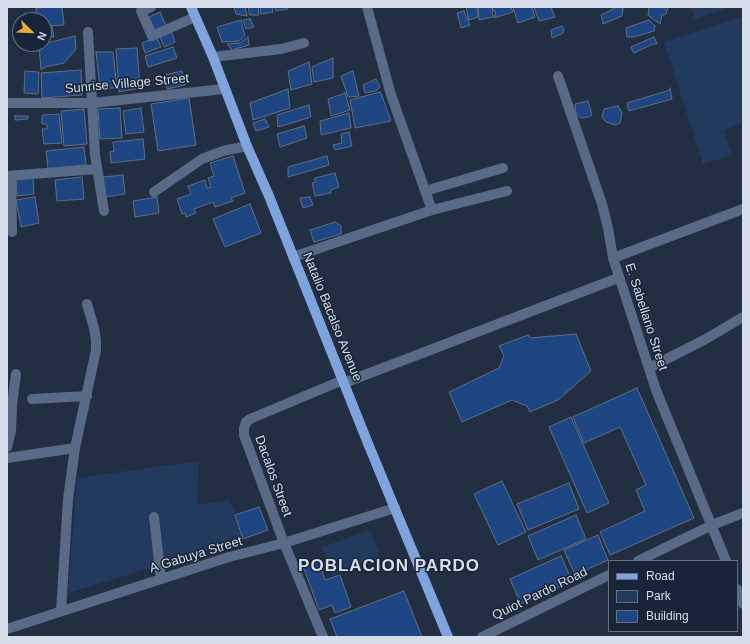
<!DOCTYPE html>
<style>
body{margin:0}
#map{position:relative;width:750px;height:644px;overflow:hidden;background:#222f42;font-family:Arial,sans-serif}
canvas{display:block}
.frame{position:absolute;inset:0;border:8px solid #d6deeb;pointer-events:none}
.legend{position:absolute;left:608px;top:560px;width:130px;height:72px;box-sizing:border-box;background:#182538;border:1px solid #646f80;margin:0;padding:5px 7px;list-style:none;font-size:12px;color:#d6deeb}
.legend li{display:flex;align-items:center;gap:8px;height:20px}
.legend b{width:20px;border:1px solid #646f80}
.north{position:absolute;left:12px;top:12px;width:40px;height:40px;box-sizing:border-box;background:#182538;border:1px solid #646f80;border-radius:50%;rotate:113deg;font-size:11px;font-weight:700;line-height:16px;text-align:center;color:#d6deeb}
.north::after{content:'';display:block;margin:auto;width:14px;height:18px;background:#e9ab38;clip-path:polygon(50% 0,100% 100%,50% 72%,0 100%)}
</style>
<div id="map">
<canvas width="750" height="644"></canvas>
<div class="frame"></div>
<ul class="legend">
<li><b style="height:5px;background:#7fa4dd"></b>Road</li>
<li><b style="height:11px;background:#223a5d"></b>Park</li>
<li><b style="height:11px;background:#1e4682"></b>Building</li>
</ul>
<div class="north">N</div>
</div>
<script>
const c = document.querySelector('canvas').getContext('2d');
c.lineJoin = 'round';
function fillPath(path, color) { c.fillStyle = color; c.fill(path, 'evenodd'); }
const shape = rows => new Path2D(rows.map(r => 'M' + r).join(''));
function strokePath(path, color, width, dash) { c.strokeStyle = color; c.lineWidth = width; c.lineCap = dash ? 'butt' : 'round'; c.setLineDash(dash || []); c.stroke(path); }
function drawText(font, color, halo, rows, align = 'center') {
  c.font = font + ' Arial,sans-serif'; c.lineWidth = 3; c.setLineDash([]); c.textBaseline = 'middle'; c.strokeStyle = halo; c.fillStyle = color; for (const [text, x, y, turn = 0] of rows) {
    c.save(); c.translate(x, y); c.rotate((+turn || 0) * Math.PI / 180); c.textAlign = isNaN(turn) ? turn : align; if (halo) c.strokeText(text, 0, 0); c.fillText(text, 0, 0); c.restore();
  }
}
const green = shape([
 [691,7,731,7,695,19],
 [743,16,743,123,724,130,732,155,703,164,664,42],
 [199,461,197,505,230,500,243,540,68,593,77,478],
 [371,530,380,557,332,575,322,547]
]);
const building = shape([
 [40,7,62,7,64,25,44,26,44,20,37,20,36,8,40,7],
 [234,7,245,7,247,16,236,14,234,7],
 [248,7,258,7,259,15,250,15,248,7],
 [260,7,272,7,273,12,261,14,260,7],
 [275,7,287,7,288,9,276,11,275,7],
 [466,7,477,7,478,17,469,20,466,7],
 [478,7,492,7,493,17,479,20,478,7],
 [492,7,511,7,513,12,494,18,496,12,493,10,492,7],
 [513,7,532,7,535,17,518,23,513,7],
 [534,7,551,7,555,17,539,21,534,7],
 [617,7,623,8,622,16,603,24,601,15,617,7],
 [649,7,668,7,666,14,662,15,660,24,654,20,648,15,649,7],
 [464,11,470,25,461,28,457,13,464,11],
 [160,12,167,28,156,33,149,17,160,12],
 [250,19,254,27,246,29,243,20,250,19],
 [241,20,245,36,239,41,222,42,217,27,241,20],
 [649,20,655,26,654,31,634,37,627,37,626,28,649,20],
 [562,26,564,29,563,33,552,38,551,30,562,26],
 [52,27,54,37,44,36,44,28,52,27],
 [171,30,175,42,164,47,159,34,171,30],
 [75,36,76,49,64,63,45,67,41,70,39,45,75,36],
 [157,37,161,47,145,53,142,43,157,37],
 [248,37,249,45,232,50,227,44,240,43,248,37],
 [654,37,657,44,653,44,634,53,631,47,654,37],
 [173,47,177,58,148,67,145,56,173,47],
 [137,48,140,88,119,92,116,49,137,48],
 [96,52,113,52,117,88,100,88,96,52],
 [333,58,333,78,314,82,312,67,333,58],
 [309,62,312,84,291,90,288,71,309,62],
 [81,70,82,95,42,98,41,73,81,70],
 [25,71,39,72,38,94,24,93,25,71],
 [182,71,185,85,167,89,164,75,182,71],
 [353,71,359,96,348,97,341,76,353,71],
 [376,79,380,87,376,91,365,93,363,85,376,79],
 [670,88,672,99,629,111,627,103,670,90,670,88],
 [288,89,290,108,253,120,250,103,288,89],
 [380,92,381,93,391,121,355,128,350,100,380,92],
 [345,93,350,110,331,116,328,99,345,93],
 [189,98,196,145,158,151,151,104,189,98],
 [588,101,592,115,588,117,581,118,576,114,575,104,588,101],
 [309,105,311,117,278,127,277,115,309,105],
 [618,106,622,113,620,123,615,125,606,122,602,117,604,109,618,106],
 [120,108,122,138,100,139,98,109,120,108],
 [141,108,144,132,126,134,123,111,141,108],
 [84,109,87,144,64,146,61,111,84,109],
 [349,113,351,128,321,135,320,121,349,113],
 [59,114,62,143,44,144,42,129,47,129,47,124,42,124,42,115,59,114],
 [15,116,28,116,28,119,15,120,15,116],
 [265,119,269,127,256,131,253,123,265,119],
 [304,126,307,138,280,147,277,134,304,126],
 [349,132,352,146,335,150,333,145,342,143,341,134,349,132],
 [143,139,145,159,111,163,110,152,114,151,113,142,143,139],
 [84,147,86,165,48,169,46,151,84,147],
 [233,156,245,193,231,198,233,201,215,207,213,202,194,209,196,213,186,217,185,213,182,214,177,199,191,194,188,186,205,180,207,188,211,187,208,178,214,176,210,163,233,156],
 [327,156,329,165,288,177,288,167,327,156],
 [335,173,339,187,331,190,331,193,315,196,312,183,315,182,315,178,335,173],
 [123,175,125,194,105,197,103,177,123,175],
 [82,177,84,199,57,201,55,180,82,177],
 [33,178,34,194,17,196,16,180,33,178],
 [35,197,39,223,21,227,16,200,35,197],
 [157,197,159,213,135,217,133,201,157,197],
 [310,197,313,205,303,208,300,198,310,197],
 [250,204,261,233,225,247,213,219,250,204],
 [335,222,341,226,341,234,314,242,310,230,335,222],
 [576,334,591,371,558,400,530,412,527,406,512,400,462,422,449,392,499,368,504,356,499,346,528,335,530,338,576,334],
 [637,388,694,518,610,555,600,532,645,511,636,490,646,485,620,427,584,443,573,417,637,388],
 [571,417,609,503,587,513,549,427,571,417],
 [502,481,526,532,498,545,474,494,502,481],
 [569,483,579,509,528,530,517,504,569,483],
 [259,507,268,530,243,539,235,515,259,507],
 [576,515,586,539,538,560,528,536,576,515],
 [598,535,608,560,575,575,564,550,598,535],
 [561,556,572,581,521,604,510,579,561,556],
 [318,560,325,580,340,575,351,607,335,613,332,605,319,610,303,566,318,560],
 [404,591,422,637,337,637,330,619,404,591]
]);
const minor = shape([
 [151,7,141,11,152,36,195,17],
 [367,7,391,95,432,210],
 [88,32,95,155,104,211],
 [213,57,281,49,304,43],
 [558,76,602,204,608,228,613,258,656,390,726,561],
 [7,103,92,103,224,89],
 [7,176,97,169],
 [11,176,12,232],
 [425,191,503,168],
 [154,192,202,159,223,151,247,146],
 [293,257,432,210,507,191],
 [613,258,743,209],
 [649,368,704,340,743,317],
 [344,383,618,278],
 [32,399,87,396],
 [7,447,11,431,12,405,16,374],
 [7,458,75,448],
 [154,517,161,579],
 [638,561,712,525,743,513],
 [737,589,743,604],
 [61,611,68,499,75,448,96,350,96,340,94,328,87,304],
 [7,629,229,557,284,543,395,508],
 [323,637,284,543,244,435,244,428,246,422,250,419,343,380],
 [482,637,609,575]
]);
const major = shape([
 [191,7,213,57,247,146,269,196,369,446,448,637]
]);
const streetNames = [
 ["Sunrise Village Street",127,84,-5],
 ["Natalio Bacalso Avenue",332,317,68],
 ["E. Sabellano Street",646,317,72],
 ["Dacalos Street",273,476,70],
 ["A Gabuya Street",196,555,-17],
 ["Quiot Pardo Road",540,594,-26]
];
const districtNames = [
 ["POBLACION PARDO",389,566]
];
fillPath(green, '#223a5d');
fillPath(building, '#1e4682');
strokePath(building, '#5f6e84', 1);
strokePath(minor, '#586a86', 10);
strokePath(major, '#7fa4dd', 10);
drawText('13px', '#d6deeb', '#182538', streetNames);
c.letterSpacing = '1px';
drawText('bold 17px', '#d6deeb', '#182538', districtNames);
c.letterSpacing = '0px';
</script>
